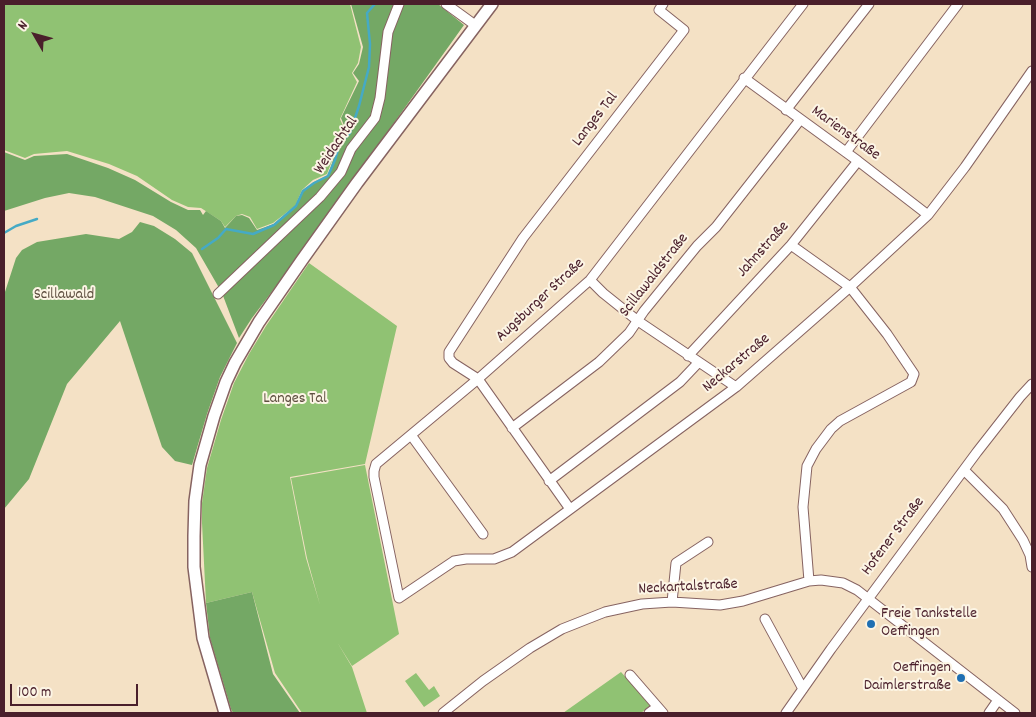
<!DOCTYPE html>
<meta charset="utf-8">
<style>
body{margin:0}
#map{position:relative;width:1036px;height:717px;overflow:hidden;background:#f4e1c5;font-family:Dekko,sans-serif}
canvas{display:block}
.frame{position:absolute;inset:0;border:5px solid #4a1f2b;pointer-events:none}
.north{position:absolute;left:10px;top:10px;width:50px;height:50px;-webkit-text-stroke:4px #fcf5e5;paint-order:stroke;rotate:308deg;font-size:14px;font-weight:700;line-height:20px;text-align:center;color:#4a1f2b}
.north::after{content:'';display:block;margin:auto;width:18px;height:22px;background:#4a1f2b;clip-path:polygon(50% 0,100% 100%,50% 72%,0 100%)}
.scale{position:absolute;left:10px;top:684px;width:128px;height:22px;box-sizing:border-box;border:2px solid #4a1f2b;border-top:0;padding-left:6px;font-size:15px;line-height:18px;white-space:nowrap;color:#4a1f2b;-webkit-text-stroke:4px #fcf5e5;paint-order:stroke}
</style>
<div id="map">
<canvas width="1036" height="717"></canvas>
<div class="frame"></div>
<div class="north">N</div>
<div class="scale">100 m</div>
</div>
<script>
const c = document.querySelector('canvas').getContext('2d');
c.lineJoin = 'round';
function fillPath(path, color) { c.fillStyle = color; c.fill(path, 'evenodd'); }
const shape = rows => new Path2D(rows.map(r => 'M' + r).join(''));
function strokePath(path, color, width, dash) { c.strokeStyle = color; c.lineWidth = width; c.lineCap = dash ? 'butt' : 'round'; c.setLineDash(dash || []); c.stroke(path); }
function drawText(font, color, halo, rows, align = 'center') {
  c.font = font + ' Dekko,sans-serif'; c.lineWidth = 4; c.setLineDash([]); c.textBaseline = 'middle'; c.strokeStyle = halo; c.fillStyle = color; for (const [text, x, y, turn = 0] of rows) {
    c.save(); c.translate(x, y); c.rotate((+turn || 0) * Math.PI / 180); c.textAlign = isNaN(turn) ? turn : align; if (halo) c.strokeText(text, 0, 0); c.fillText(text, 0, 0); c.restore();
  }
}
const green = shape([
 [4,4,350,4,361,47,358,63,352,73,357,82,340,119,346,133,339,142,327,174,313,180,302,190,295,206,273,223,257,229,250,217,242,214,236,216,225,227,221,221,201,208,188,207,172,200,137,176,109,164,67,151,34,154,25,158,4,150],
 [309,263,397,326,365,464,290,477,306,558,320,605,307,558,291,478,365,465,399,634,352,666,337,642,352,667,367,713,302,713,275,673,252,592,206,603,202,523,202,503,207,468,221,420,234,383,249,354,266,326],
 [621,672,651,705,641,713,563,713],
 [416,673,429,690,434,686,440,696,424,707,405,681]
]);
const forest = shape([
 [351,4,438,4,464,25,298,257,252,318,239,338,222,293,196,248,176,230,153,216,95,197,69,193,45,198,4,211,4,152,25,160,34,156,67,154,108,168,135,180,171,202,188,210,200,210,203,215,206,211,221,221,225,228,236,216,242,215,249,218,257,230,274,224,295,206,302,191,314,182,328,175,339,142,347,133,341,118,359,81,353,73,359,64,363,47],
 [140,222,154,226,175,239,192,253,237,343,220,377,207,414,192,465,175,461,162,447,120,321,67,384,29,479,4,509,4,295,16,258,22,250,37,242,86,234,119,239,132,232],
 [252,592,273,674,300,713,233,713,231,709,210,638,206,603]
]);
const stream = shape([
 [4,233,16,226,37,219],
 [202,249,218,238,226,229,253,234,274,225,296,206,303,191,314,183,328,176,335,160,340,143,350,133,359,106,369,67,370,44,367,13,375,4]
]);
const minor = shape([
 [446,4,475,25],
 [803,4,590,280,478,379,376,464,374,471,374,477,399,598,454,561,466,559,494,559,512,552,736,387,850,287,928,215,965,167,1032,71],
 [744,78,858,161,928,215],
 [786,110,869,4],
 [846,152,958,4],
 [791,245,850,287,887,334,914,374,911,382,840,421,831,429,816,449,807,466,803,507,809,581],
 [590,280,603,293,638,321,736,387],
 [218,294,320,197,341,172,351,149,375,118,380,98,388,32,399,4],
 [688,356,791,245,858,161],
 [512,428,599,362,629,333,644,311,697,246,716,227,800,120],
 [411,435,483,534],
 [964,470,1003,509,1023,540,1030,555,1032,567],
 [549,481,680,382,698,363],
 [570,509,478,379,453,363,449,358,449,352,523,238,684,30,659,10,663,4],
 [672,602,676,563,708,542],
 [765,619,803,689],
 [630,675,663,713],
 [443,713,483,681,530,648,562,629,605,612,642,604,672,602,720,605,743,601,809,581,821,580,843,583,857,590,1015,713],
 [649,713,657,707],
 [786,713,831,649,977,452,1020,397,1032,384],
 [989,713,998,700]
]);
const major = shape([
 [225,713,203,638,194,567,194,536,195,501,200,465,214,416,226,382,235,363,259,322,302,260,357,183,492,4]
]);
const markers = [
 [871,624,5,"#1f6fb2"],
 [961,678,5,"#1f6fb2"]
];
const streetNames = [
 ["Langes Tal",596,120,-52],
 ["Marienstraße",845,134,36],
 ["Weidachtal",337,146,-56],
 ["Jahnstraße",764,250,-48],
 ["Scillawaldstraße",655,276,-52],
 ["Augsburger Straße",541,301,-43],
 ["Neckarstraße",737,364,-40],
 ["Hofener Straße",894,537,-53],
 ["Neckartalstraße",688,588,-3]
];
const parkNames = [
 ["Scillawald",64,296],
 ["Langes Tal",295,400]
];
const poiNames = [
 ["Freie Tankstelle",881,615],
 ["Oeffingen",881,633],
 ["Oeffingen",951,669,"right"],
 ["Daimlerstraße",951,687,"right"]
];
fillPath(green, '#90c273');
fillPath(forest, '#74a865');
strokePath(stream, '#45aac5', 2.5);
strokePath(minor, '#866361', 11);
strokePath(major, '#866361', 14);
strokePath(minor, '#fff', 9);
strokePath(major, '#fff', 11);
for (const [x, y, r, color] of markers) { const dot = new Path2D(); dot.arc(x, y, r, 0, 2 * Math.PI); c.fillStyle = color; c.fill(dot); strokePath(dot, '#fcf5e5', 2); }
drawText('16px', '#4a1f2b', '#fcf5e5', streetNames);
drawText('16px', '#5f5041', '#fcf5e5', parkNames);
drawText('16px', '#4a1f2b', '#fcf5e5', poiNames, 'left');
</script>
